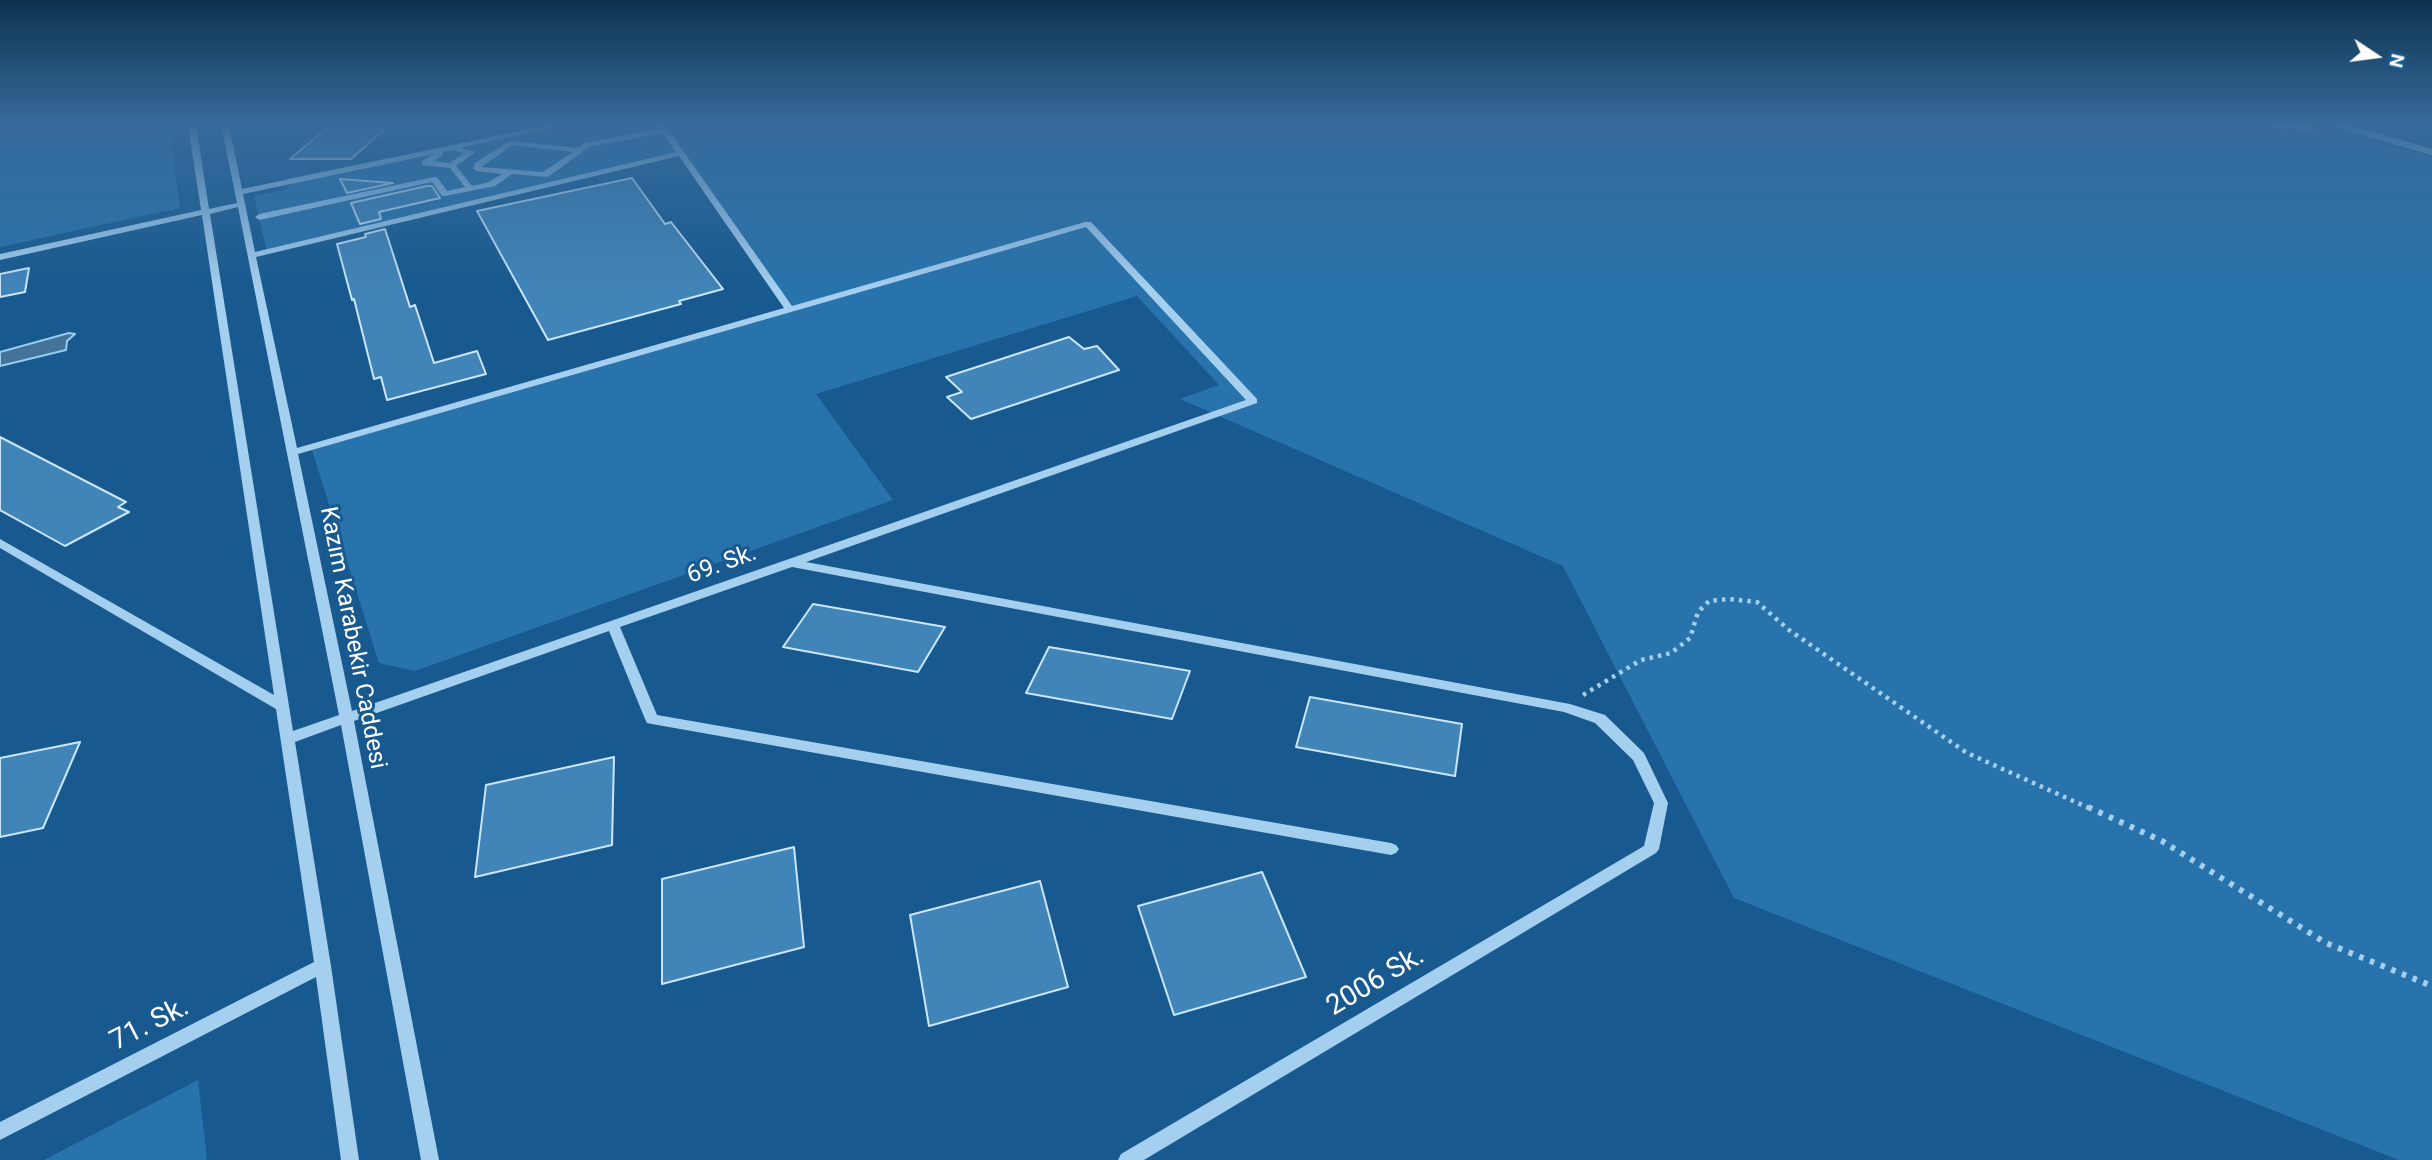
<!DOCTYPE html>
<meta charset="utf-8">
<style>
body{margin:0}
#map{position:relative;width:2432px;height:1160px;overflow:hidden;background:#185a8f;font-family:Roboto,sans-serif}
canvas{display:block}
.north{position:absolute;left:2341px;top:21px;width:70px;height:70px;-webkit-text-stroke:5px #185a8f;paint-order:stroke;rotate:103deg;font-size:19px;font-weight:700;line-height:28px;text-align:center;color:#fff}
.north::after{content:'';display:block;margin:auto;width:24px;height:32px;background:#fff;clip-path:polygon(50% 0,100% 100%,50% 72%,0 100%)}
</style>
<div id="map">
<canvas width="2432" height="1160"></canvas>
<div class="north">N</div>
</div>
<script>
const c = document.querySelector('canvas').getContext('2d');
c.lineJoin = 'round';
function fillPath(path, color) { c.fillStyle = color; c.fill(path, 'evenodd'); }
const shape = rows => new Path2D(rows.map(r => 'M' + r).join(''));
function strokePath(path, color, width, dash) { c.strokeStyle = color; c.lineWidth = width; c.lineCap = dash ? 'butt' : 'round'; c.setLineDash(dash || []); c.stroke(path); }
function drawText(font, color, halo, rows, align = 'center') {
  c.font = font + ' Roboto,sans-serif'; c.lineWidth = 6; c.setLineDash([]); c.textBaseline = 'middle'; c.strokeStyle = halo; c.fillStyle = color; for (const [text, x, y, turn = 0] of rows) {
    c.save(); c.translate(x, y); c.rotate((+turn || 0) * Math.PI / 180); c.textAlign = isNaN(turn) ? turn : align; if (halo) c.strokeText(text, 0, 0); c.fillText(text, 0, 0); c.restore();
  }
}
const green = shape([
 [0,125,169,125,180,208,0,247],
 [555,125,2325,125,2324,128,2426,155,2432,159,2432,1160,2399,1160,1734,898,1563,566,1180,399,1219,385,1137,296,816,394,893,500,415,671,379,663,311,447,788,310,679,154,267,252,254,196,288,189,286,178],
 [198,1080,207,1160,44,1160]
]);
const water = shape([
 [69,333,75,334,67,341,66,350,0,366,0,352,69,333]
]);
const stream = shape([
 [2275,125,2311,128,2313,125],
 [2338,125,2432,152]
]);
const building = shape([
 [326,129,385,129,351,159,290,159,326,129],
 [632,178,665,224,671,222,723,289,679,301,681,304,548,340,477,211,632,178],
 [340,179,393,183,347,193,340,179],
 [427,186,432,186,440,198,379,212,381,219,360,224,351,203,427,186],
 [385,229,410,307,415,305,434,363,477,351,486,374,387,400,381,377,374,379,354,299,352,300,337,244,366,237,365,234,385,229],
 [29,268,25,292,0,297,0,274,29,268],
 [1069,337,1084,349,1097,346,1119,370,971,419,947,397,962,392,946,377,1069,337],
 [0,437,126,502,118,507,129,512,65,546,0,510,0,437],
 [813,604,945,627,918,672,783,647,813,604],
 [1049,647,1190,671,1172,719,1026,693,1049,647],
 [1310,697,1462,724,1455,776,1296,747,1310,697],
 [80,742,43,828,0,837,0,758,80,742],
 [614,757,612,845,475,877,486,785,614,757],
 [794,847,804,947,662,984,662,879,794,847],
 [1262,872,1306,977,1174,1015,1138,906,1262,872],
 [1040,881,1068,987,929,1026,910,915,1040,881]
]);
const pathFar1 = shape([
 [1583,695,1641,660,1671,653,1690,638,1698,612,1709,601,1729,599,1757,602,1789,630,1967,753,2091,809]
]);
const path = shape([
 [2088,807,2162,841,2326,943,2432,986]
]);
const minor = shape([
 [188,125,196,125,209,209,237,203,221,125,229,125,242,189,548,125,564,125,460,148,475,152,456,166,472,186,489,182,502,174,477,171,473,169,475,163,509,141,578,148,584,143,660,129,657,125,665,125,792,306,1085,222,1091,222,1257,399,1257,403,806,562,1570,704,1605,715,1644,753,1668,803,1659,849,1656,853,1144,1160,1118,1160,1121,1154,1644,846,1654,803,1633,760,1595,723,1564,712,792,567,620,627,657,715,1391,843,1396,845,1399,849,1396,853,1391,855,652,724,647,723,645,719,609,631,354,721,439,1160,421,1160,341,725,295,742,331,966,359,1160,341,1160,316,977,0,1140,0,1122,314,962,276,709,0,548,0,539,274,695,202,215,0,260,0,254,201,210,188,125],
 [662,133,676,152,255,252,243,194,434,154,422,161,422,165,450,168,465,187,447,191,437,177,434,177,259,214,255,217,259,220,432,182,442,196,445,196,495,186,512,174,548,177,589,147,662,133],
 [513,145,573,152,543,172,481,167,513,145],
 [453,150,464,153,450,163,433,161,443,155,443,152,453,150],
 [679,156,784,308,297,448,256,257,679,156],
 [238,207,339,715,293,731,210,214,238,207],
 [1086,227,1246,400,352,711,298,454,1086,227]
]);
const streetNames = [
 ["69. Sk.",722,565,-20],
 ["Kazım Karabekir Caddesi",352,638,79]
];
const nearStreetnames = [
 ["2006 Sk.",1376,982,-31],
 ["71. Sk.",150,1025,-27]
];
fillPath(green, '#2873ab');
fillPath(water, '#447298');
strokePath(water, '#97ccf1', 2);
strokePath(stream, '#97ccf1', 6);
fillPath(building, '#4184b7');
strokePath(building, '#cbe6fb', 2);
strokePath(pathFar1, '#a5cfef', 4.5, [3.5, 5]);
strokePath(path, '#a5cfef', 6, [4.5, 7]);
fillPath(minor, '#a5cfef');
const sky = c.createLinearGradient(0, 0, 0, 288);
sky.addColorStop(0, '#0d324f');
sky.addColorStop(0.43, '#376b9b');
sky.addColorStop(1, '#376b9b00');
c.fillStyle = sky;
c.fillRect(0, 0, 2432, 288);
drawText('24px', '#fff', '#185a8f', streetNames);
drawText('28px', '#fff', '#185a8f', nearStreetnames);
</script>
